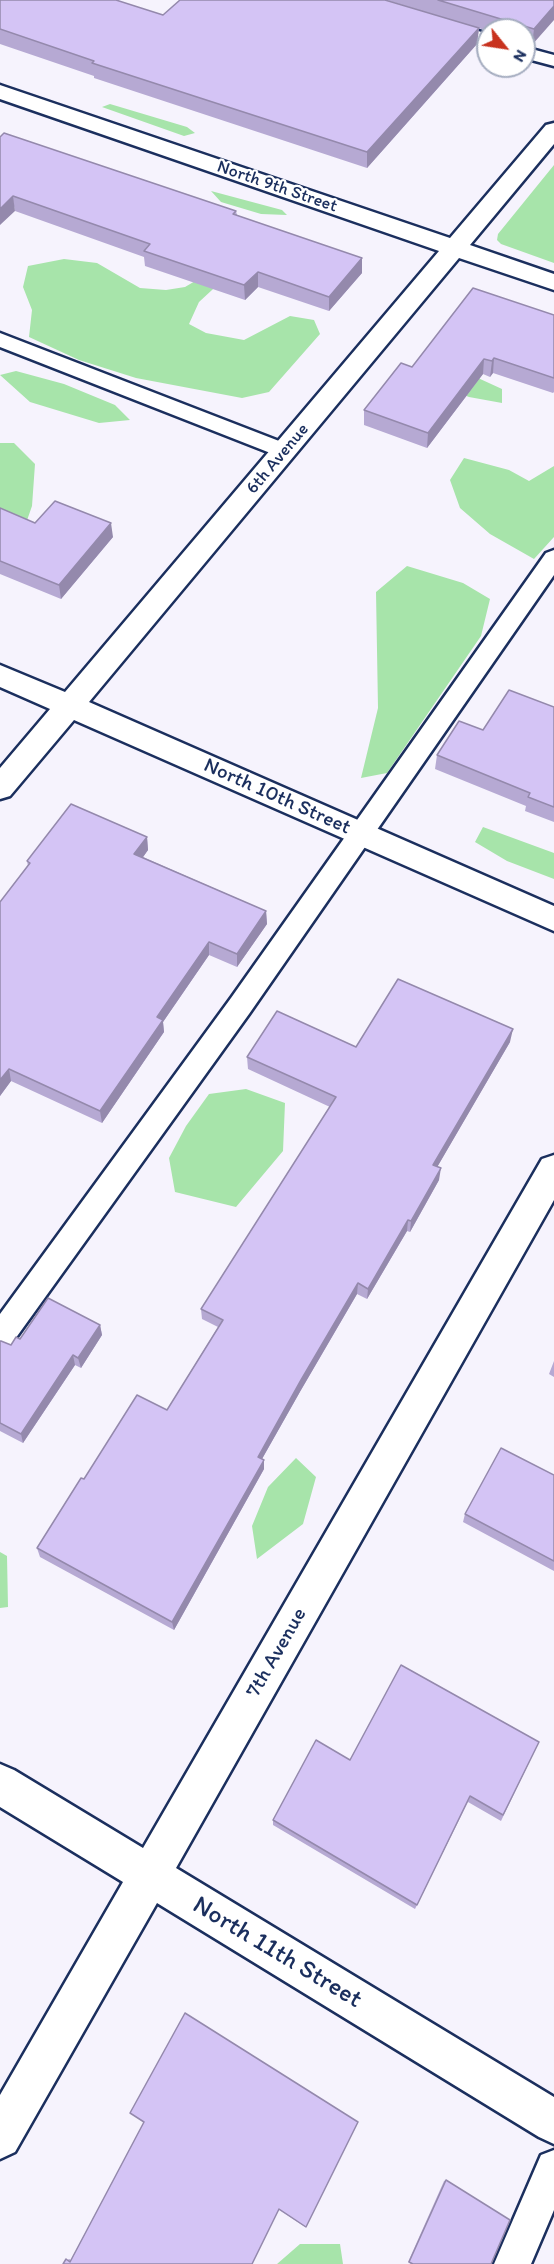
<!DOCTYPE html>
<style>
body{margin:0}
#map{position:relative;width:554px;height:2264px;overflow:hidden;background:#f6f3fd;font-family:Itim,sans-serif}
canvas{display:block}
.north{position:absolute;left:476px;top:18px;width:60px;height:60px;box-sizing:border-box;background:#fff;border:2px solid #a4acbf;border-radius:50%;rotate:120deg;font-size:16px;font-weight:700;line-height:24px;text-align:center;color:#1b2f5e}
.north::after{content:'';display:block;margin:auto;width:21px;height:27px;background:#c8321e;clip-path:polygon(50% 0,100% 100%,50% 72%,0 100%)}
</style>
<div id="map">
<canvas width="554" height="2264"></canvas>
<div class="north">N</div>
</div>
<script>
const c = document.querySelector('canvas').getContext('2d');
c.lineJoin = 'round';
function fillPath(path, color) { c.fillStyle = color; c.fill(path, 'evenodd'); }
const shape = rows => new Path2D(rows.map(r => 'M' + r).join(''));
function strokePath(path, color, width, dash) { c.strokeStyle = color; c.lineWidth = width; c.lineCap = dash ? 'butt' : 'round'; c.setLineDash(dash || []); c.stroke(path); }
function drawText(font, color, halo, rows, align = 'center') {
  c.font = font + ' Itim,sans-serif'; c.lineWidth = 4.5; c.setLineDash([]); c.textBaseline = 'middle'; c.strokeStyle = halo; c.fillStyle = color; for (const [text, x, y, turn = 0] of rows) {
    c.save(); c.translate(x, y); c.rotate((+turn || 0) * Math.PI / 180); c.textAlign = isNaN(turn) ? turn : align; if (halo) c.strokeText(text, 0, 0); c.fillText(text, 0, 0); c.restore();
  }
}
const green = shape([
 [110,104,187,127,195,133,184,136,102,107],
 [554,165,554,263,501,244,497,240,498,234],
 [211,191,282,210,287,215,261,214,221,202],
 [64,259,97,263,140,288,166,290,185,287,202,277,225,278,199,302,189,324,206,333,244,340,290,316,314,320,320,334,269,392,242,398,136,378,79,360,29,337,32,310,23,287,28,266],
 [16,371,64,384,115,405,130,420,99,423,30,402,0,375],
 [478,378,502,389,502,403,469,397,432,382],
 [0,443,14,443,35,464,32,506,24,529,0,543],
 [464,458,509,470,529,481,554,466,554,537,534,559,490,534,460,508,450,480],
 [407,566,463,583,490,599,481,636,387,773,361,778,378,708,376,592],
 [483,827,554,853,554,879,507,861,475,842],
 [246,1089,285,1103,283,1151,236,1207,175,1192,169,1158,186,1126,209,1094],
 [296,1458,316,1477,303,1524,257,1559,252,1526,268,1487],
 [0,1552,7,1556,8,1607,0,1608],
 [300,2244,340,2244,343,2264,277,2264]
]);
const service = shape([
 [445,21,488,34,488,45,439,30,436,26,439,22,445,21],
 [524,47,554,55,554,66,524,58,524,47],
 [0,333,292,446,296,451,292,456,285,458,278,456,0,347,0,333],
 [554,550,554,575,249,1014,10,1346,0,1350,0,1314,231,998,546,553,554,550],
 [554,2150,554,2210,531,2264,494,2264,541,2155,554,2150]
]);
const minor = shape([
 [0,85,450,238,546,125,554,123,554,144,470,245,554,274,554,290,459,258,89,702,554,906,554,931,74,720,10,796,0,799,0,768,50,709,0,687,0,665,65,692,439,251,0,99,0,85],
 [554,1155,554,1200,176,1868,554,2097,554,2144,539,2137,157,1903,15,2152,0,2159,0,2095,123,1882,0,1807,0,1764,14,1770,143,1848,542,1159,554,1155]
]);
const wall = shape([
 [0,0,163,15,479,28,477,44,367,168,94,78,94,76,0,44],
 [386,0,554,0,532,45,524,42,524,30,488,30,488,31],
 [0,137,236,211,237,215,362,273,329,311,258,287,245,300,145,266,144,257,15,211],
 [554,315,554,392,553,393,493,373,490,377,483,374,427,448,364,425,364,410,412,367],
 [0,508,35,523,113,537,61,599,0,574],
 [554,707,554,822,525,811,526,806,435,769,437,755,483,730],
 [147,837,148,850,143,857,266,911,267,924,237,967,209,955,163,1022,164,1032,102,1123,11,1081,0,1096,0,902,28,866,27,861],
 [510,1042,437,1167,439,1180,410,1232,407,1231,367,1299,357,1294,301,1390,262,1459,264,1469,174,1630,40,1557,37,1548,84,1479,167,1410,218,1327,202,1319,201,1309,330,1107,248,1069,247,1057,356,1047],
 [100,1325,102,1335,81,1368,75,1365,23,1443,0,1431,0,1341,11,1345,20,1339],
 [554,1361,554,1377,549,1374],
 [554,1475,554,1571,463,1522,465,1514],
 [539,1742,501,1821,468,1802,415,1909,273,1825,273,1820,350,1760],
 [130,2113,358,2122,305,2227,279,2210,63,2264,69,2259,71,2260,144,2122],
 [446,2180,491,2264,411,2264,408,2262,444,2181]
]);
const shadedWall = shape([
 [554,6,554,20,532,45,534,29],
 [479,28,477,44,367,168,367,152],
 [13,196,15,211,0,225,0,209],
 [362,258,362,273,329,311,329,297],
 [258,272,258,287,245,300,244,285],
 [494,358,493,373,490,377,492,361],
 [484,359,483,374,427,448,428,433],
 [111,523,113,537,61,599,59,585],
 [147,837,148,850,136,867,134,854],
 [266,911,267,924,237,967,237,954],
 [209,942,209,955,163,1022,164,1032,102,1123,100,1111,157,1017],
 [513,1029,510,1042,432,1176,433,1165],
 [9,1069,11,1081,0,1096,0,1080],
 [441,1168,439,1180,410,1232,411,1221],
 [408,1220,407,1231,367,1299,368,1289],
 [358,1283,357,1294,301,1390,258,1466,258,1457,301,1380],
 [100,1325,102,1335,81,1368,78,1358],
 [73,1355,75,1365,23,1443,21,1434],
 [264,1460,264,1469,174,1630,172,1622]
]);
const building = shape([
 [0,0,116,0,163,15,180,0,385,0,479,28,367,152,92,63,94,61,0,29,0,0],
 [438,0,554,0,554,6,534,29,438,0],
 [4,133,236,211,233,214,362,258,329,297,258,272,244,285,144,251,150,244,13,196,0,209,0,137,4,133],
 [473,288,554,315,554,378,494,358,492,361,484,359,428,433,364,410,401,363,412,367,473,288],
 [55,501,111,523,59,585,0,561,0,508,35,523,55,501],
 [509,690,554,707,554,807,528,797,530,793,437,755,459,721,483,730,509,690],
 [71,804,147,837,134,854,266,911,237,954,209,942,157,1017,163,1020,100,1111,9,1069,0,1080,0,902,30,863,27,861,71,804],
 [398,979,513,1029,433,1165,441,1168,411,1221,408,1220,368,1289,358,1283,301,1380,258,1457,264,1460,172,1622,37,1548,81,1478,84,1479,137,1395,167,1410,223,1320,201,1309,336,1097,247,1057,277,1011,356,1047,398,979],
 [48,1298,100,1325,78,1358,73,1355,21,1434,0,1423,0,1341,1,1341,11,1345,16,1337,20,1339,48,1298],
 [501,1448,554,1475,554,1561,465,1514,501,1448],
 [401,1665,539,1742,503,1815,470,1796,417,1905,273,1820,316,1740,350,1760,401,1665],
 [185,2013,358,2122,306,2227,279,2209,252,2264,63,2264,66,2259,70,2262,144,2122,130,2113,185,2013],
 [446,2180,510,2220,491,2264,413,2264,409,2262,446,2180]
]);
const farStreetnames = [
 ["North 9th Street",277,187,19],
 ["6th Avenue",278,459,-50]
];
const streetNames = [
 ["North 10th Street",277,797,24],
 ["7th Avenue",277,1653,-60]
];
const nearStreetnames = [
 ["North 11th Street",277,1953,31]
];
fillPath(green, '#a7e4aa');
strokePath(service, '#1b2f5e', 5);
strokePath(minor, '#1b2f5e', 5);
fillPath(service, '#fff');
fillPath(minor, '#fff');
fillPath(wall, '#b6a9d3');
fillPath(shadedWall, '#9489ac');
fillPath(building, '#d4c4f5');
strokePath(building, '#9489ac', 1.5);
drawText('18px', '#1b2f5e', '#fff', farStreetnames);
drawText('21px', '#1b2f5e', '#fff', streetNames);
drawText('26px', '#1b2f5e', '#fff', nearStreetnames);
</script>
